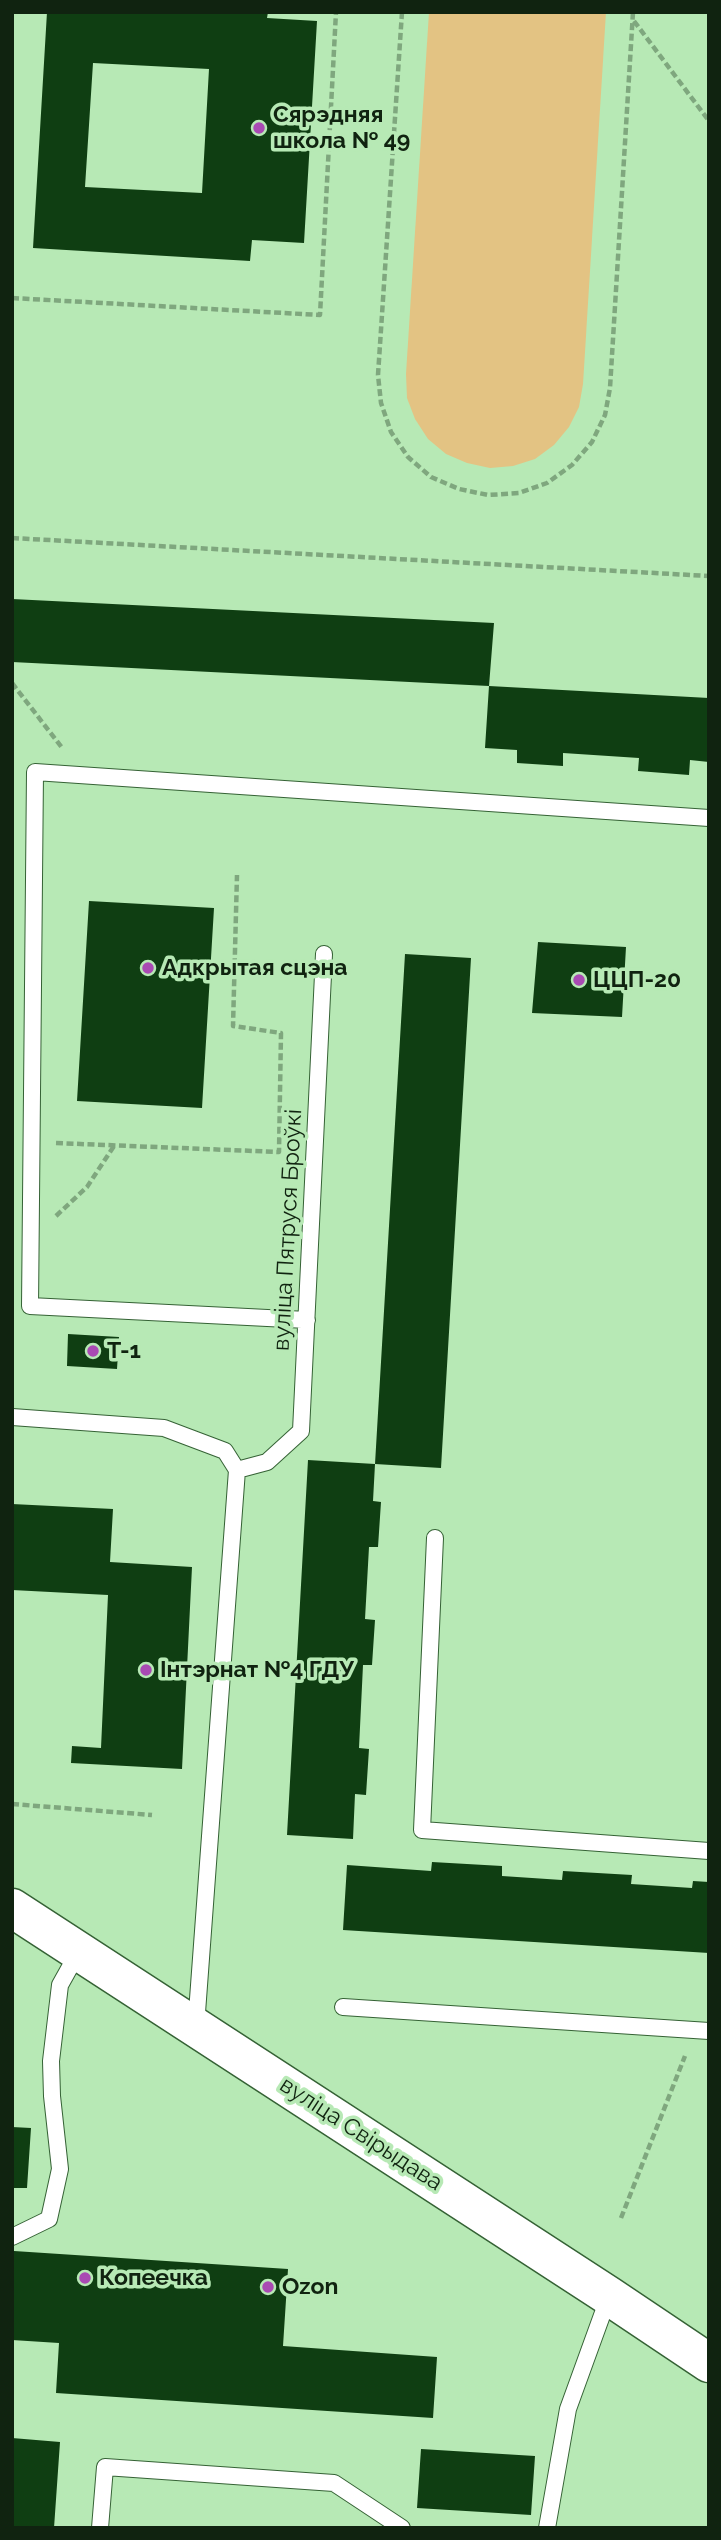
<!DOCTYPE html>
<meta charset="utf-8">
<style>
body{margin:0}
#map{position:relative;width:721px;height:2540px;overflow:hidden;background:#b7e9b5;font-family:Raleway,sans-serif}
canvas{display:block}
.frame{position:absolute;inset:0;border:14px solid #102310;pointer-events:none}
</style>
<div id="map">
<canvas width="721" height="2540"></canvas>
<div class="frame"></div>
</div>
<script>
const c = document.querySelector('canvas').getContext('2d');
c.lineJoin = 'round';
function fillPath(path, color) { c.fillStyle = color; c.fill(path, 'evenodd'); }
const shape = rows => new Path2D(rows.map(r => 'M' + r).join(''));
function strokePath(path, color, width, dash) { c.strokeStyle = color; c.lineWidth = width; c.lineCap = dash ? 'butt' : 'round'; c.setLineDash(dash || []); c.stroke(path); }
function drawText(font, color, halo, rows, align = 'center') {
  c.font = font + ' Raleway,sans-serif'; c.lineWidth = 7; c.setLineDash([]); c.textBaseline = 'middle'; c.strokeStyle = halo; c.fillStyle = color; for (const [text, x, y, turn = 0] of rows) {
    c.save(); c.translate(x, y); c.rotate((+turn || 0) * Math.PI / 180); c.textAlign = isNaN(turn) ? turn : align; if (halo) c.strokeText(text, 0, 0); c.fillText(text, 0, 0); c.restore();
  }
}
const green = shape([
 [429,12,606,12,583,384,579,407,569,427,554,445,535,459,513,466,490,468,467,463,446,454,428,439,415,419,407,398,406,374]
]);
const building = shape([
 [47,12,268,12,267,18,317,21,304,243,252,240,250,261,33,248],
 [93,63,209,69,202,193,85,187],
 [12,599,494,623,489,686,12,662],
 [489,686,709,698,709,762,690,760,689,775,638,771,639,758,563,753,563,766,517,763,517,750,485,748],
 [89,901,214,908,202,1108,77,1101],
 [538,942,626,947,622,1017,532,1013],
 [405,954,471,958,441,1468,375,1464],
 [68,1334,119,1337,117,1369,67,1366],
 [308,1460,375,1464,373,1501,381,1502,378,1547,369,1547,365,1619,375,1620,372,1665,363,1665,359,1748,369,1749,366,1795,355,1794,353,1839,287,1835],
 [12,1504,113,1509,110,1562,192,1567,182,1769,71,1763,72,1746,101,1748,108,1595,12,1590],
 [432,1862,502,1866,502,1876,562,1880,563,1871,632,1875,631,1884,692,1888,693,1881,709,1882,709,1953,343,1930,347,1865,431,1871],
 [12,2127,31,2128,27,2188,12,2188],
 [14,2251,288,2269,283,2346,437,2357,433,2418,56,2393,59,2343,12,2340],
 [12,2438,60,2442,54,2528,12,2528],
 [421,2449,535,2456,531,2515,417,2508]
]);
const path = shape([
 [402,12,378,375,381,403,391,432,408,457,431,477,459,489,488,495,519,493,547,483,572,465,592,442,605,415,610,388,633,12],
 [634,21,709,121],
 [12,298,320,315,336,12],
 [12,538,709,576],
 [12,683,63,749],
 [56,1143,279,1152,281,1033,233,1026,237,875],
 [56,1216,87,1187,114,1146],
 [12,1804,152,1815],
 [621,2218,685,2056]
]);
const service = shape([
 [307,1320,30,1306,35,772,709,818],
 [12,1417,164,1428,225,1451,237,1470,196,2026],
 [237,1470,267,1462,301,1431,324,954],
 [435,1538,422,1830,709,1851],
 [343,2007,709,2031],
 [12,2237,49,2219,60,2169,52,2096,51,2061,60,1985,79,1951],
 [100,2528,105,2467,334,2483,402,2528],
 [547,2528,568,2409,609,2296]
]);
const secondary = shape([
 [12,1908,609,2296,709,2363]
]);
const markers = [
 [259,128,7,"#a94ab3"],
 [148,968,7,"#a94ab3"],
 [579,980,7,"#a94ab3"],
 [93,1351,7,"#a94ab3"],
 [146,1670,7,"#a94ab3"],
 [85,2278,7,"#a94ab3"],
 [268,2287,7,"#a94ab3"]
];
const poiNames = [
 ["Сярэдняя",273,115],
 ["школа № 49",273,141],
 ["Адкрытая сцэна",162,968],
 ["ЦЦП-20",593,980],
 ["Т-1",107,1351],
 ["Інтэрнат №4 ГДУ",160,1670],
 ["Копеечка",99,2278],
 ["Ozon",282,2287]
];
const streetNames = [
 ["вуліца Пятруся Броўкі",288,1230,-87],
 ["вуліца Свірыдава",361,2134,33]
];
fillPath(green, '#e3c383');
fillPath(building, '#0f3e12');
strokePath(service, '#356235', 18);
strokePath(secondary, '#356235', 41);
strokePath(path, '#7fa77e', 4.5, [7, 3.5]);
strokePath(service, '#fff', 16);
strokePath(secondary, '#fff', 38);
for (const [x, y, r, color] of markers) { const dot = new Path2D(); dot.arc(x, y, r, 0, 2 * Math.PI); c.fillStyle = color; c.fill(dot); strokePath(dot, '#b7e9b5', 2.5); }
drawText('bold 23px', '#102310', '#b7e9b5', poiNames, 'left');
drawText('23px', '#102310', '#b7e9b5', streetNames);
</script>
